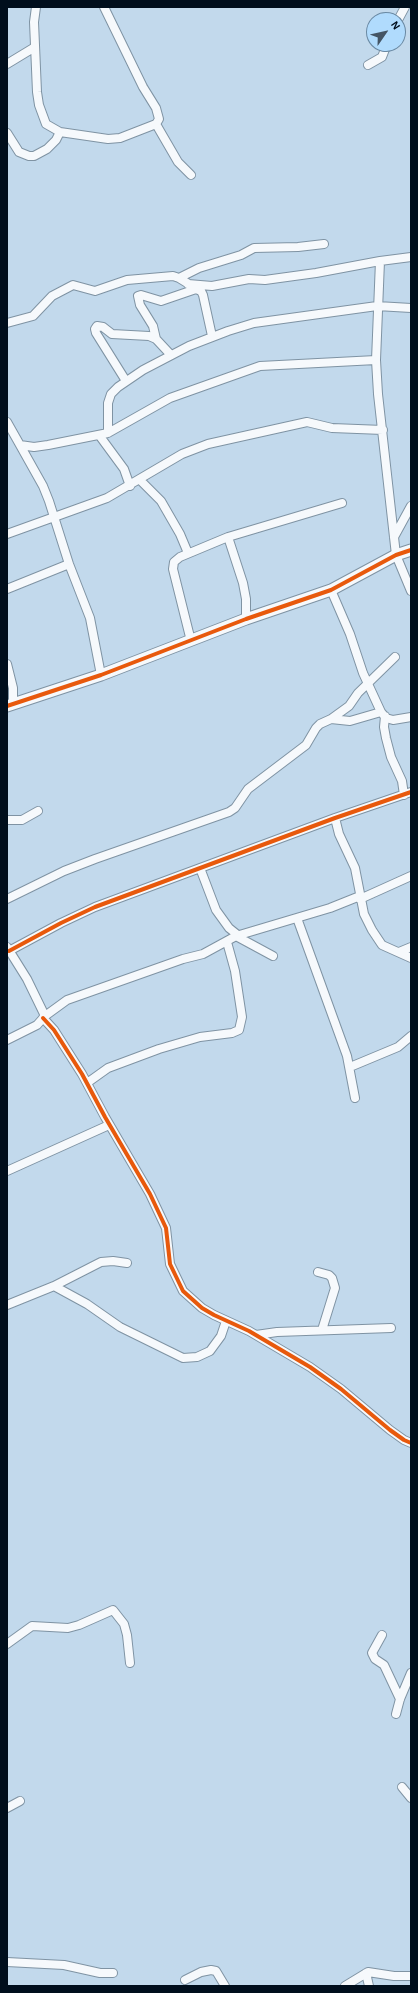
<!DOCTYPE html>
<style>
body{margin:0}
#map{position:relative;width:418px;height:1993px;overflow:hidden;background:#c2d9ec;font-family:"Alegreya Sans",sans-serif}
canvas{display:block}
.frame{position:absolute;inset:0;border:8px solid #000e1c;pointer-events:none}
.north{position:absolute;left:366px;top:12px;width:40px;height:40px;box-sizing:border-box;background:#b0dbfd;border:1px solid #6a89a3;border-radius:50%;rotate:56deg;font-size:11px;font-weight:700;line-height:16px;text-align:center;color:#000e1c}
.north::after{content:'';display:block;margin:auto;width:14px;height:18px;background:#445565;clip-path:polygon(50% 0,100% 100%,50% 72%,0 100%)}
</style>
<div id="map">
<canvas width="418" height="1993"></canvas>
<div class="frame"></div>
<div class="north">N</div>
</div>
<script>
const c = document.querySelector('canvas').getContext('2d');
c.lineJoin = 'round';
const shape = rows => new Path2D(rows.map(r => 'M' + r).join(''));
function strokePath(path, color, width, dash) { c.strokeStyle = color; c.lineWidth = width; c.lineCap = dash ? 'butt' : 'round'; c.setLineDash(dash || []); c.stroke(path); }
const street = shape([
 [36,7,34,22,37,92,39,105,46,124,60,132,108,139,120,138,156,124],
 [104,7,143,87,156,108,159,119,156,124,160,131,178,162,191,175],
 [398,20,405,7],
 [7,64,35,47],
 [368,65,382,57,387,44],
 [7,133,19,152,29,156,34,156,47,149,56,140,60,132],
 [380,261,376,360,378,394,396,555,411,591],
 [179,278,199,268,241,255,254,248,298,247,324,244],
 [188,284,212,286,249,279,265,280,316,273,380,261,411,257],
 [7,323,33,316,52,296,73,285,95,291,127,280,173,276,179,278,192,286],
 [156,339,153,326,140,305,138,296,141,295,161,301,196,289,201,291,203,295,212,336],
 [126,381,96,333,95,329,97,326,103,327,112,334,149,336,156,339,170,354],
 [7,422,20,445,34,447,48,445,108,433,170,398,260,366,376,360],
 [108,433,108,403,111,394,118,387,143,370,189,346,228,331,254,323,377,306,411,308],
 [99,435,124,469,130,486],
 [20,445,43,486,49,501,69,564,90,618,101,675],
 [140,480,161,501,180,534,188,553],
 [7,534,107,498,182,454,208,444,307,422,332,428,383,430],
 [228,537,243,583,246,599,246,619],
 [394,537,411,506],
 [7,589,69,564],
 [331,590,350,634,363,673,381,712,386,718,393,720,411,717],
 [191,641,173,569,174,562,180,557,228,537,342,503],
 [7,664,13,688,13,704],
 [385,716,384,727,386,738,391,757,402,781,404,795],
 [331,719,349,706,358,693,395,657],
 [335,818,339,834,355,868,364,914,372,930,382,945,411,958],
 [7,820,22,820,38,811],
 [200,868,216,910,229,928,239,936],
 [7,899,64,871,95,859,229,812,235,808,248,789,306,745,316,728,320,724,331,719,350,721,381,712],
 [360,899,411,876],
 [297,918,347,1056,355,1098],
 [236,936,273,956],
 [7,947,27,979,45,1016,37,1025,7,1040],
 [9,951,61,923,95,907,335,818,411,792],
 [399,952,411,947],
 [45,1016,67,1000,183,959,203,954,236,936,330,908,360,896],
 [43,1018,54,1030,82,1074,105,1117,150,1194,166,1228,170,1264,183,1291,202,1308,214,1315,249,1331,310,1367,341,1389,390,1430,404,1440,411,1443],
 [350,1067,398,1047,411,1036],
 [87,1083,108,1068,159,1049,200,1037,232,1033,239,1030,242,1017,235,971,227,942],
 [7,1171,109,1125],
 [318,1272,329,1275,332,1278,335,1288,322,1330],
 [54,1286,101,1262,113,1261,127,1263],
 [7,1305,54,1286,87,1304,120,1327,183,1358,197,1357,210,1351,221,1336,226,1321],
 [256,1335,277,1332,391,1328],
 [382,1635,372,1653,375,1659,384,1665,400,1699],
 [7,1644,32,1626,68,1628,79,1625,113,1610,124,1624,127,1635,130,1663],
 [396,1714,400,1699,411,1673],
 [402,1787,411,1798],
 [7,1808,20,1801],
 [7,1962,64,1965,100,1973,113,1973],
 [366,1973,369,1986],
 [185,1980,201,1972,211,1970,216,1971,225,1986],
 [345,1986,368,1972,394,1976,411,1976]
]);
const secondary = shape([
 [7,706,101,675,246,619,331,590,396,555,411,550]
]);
const cycleway = shape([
 [7,706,101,675,246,619,331,590,396,555,411,550],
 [9,951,61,923,95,907,335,818,411,792],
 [43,1018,54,1030,82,1074,105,1117,150,1194,166,1228,170,1264,183,1291,202,1308,214,1315,249,1331,310,1367,341,1389,390,1430,404,1440,411,1443]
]);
strokePath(street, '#7f93a3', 10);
strokePath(secondary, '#7f93a3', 13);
strokePath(street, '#f6f9fc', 8);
strokePath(secondary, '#f6f9fc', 11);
strokePath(cycleway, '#e8590c', 4);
</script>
